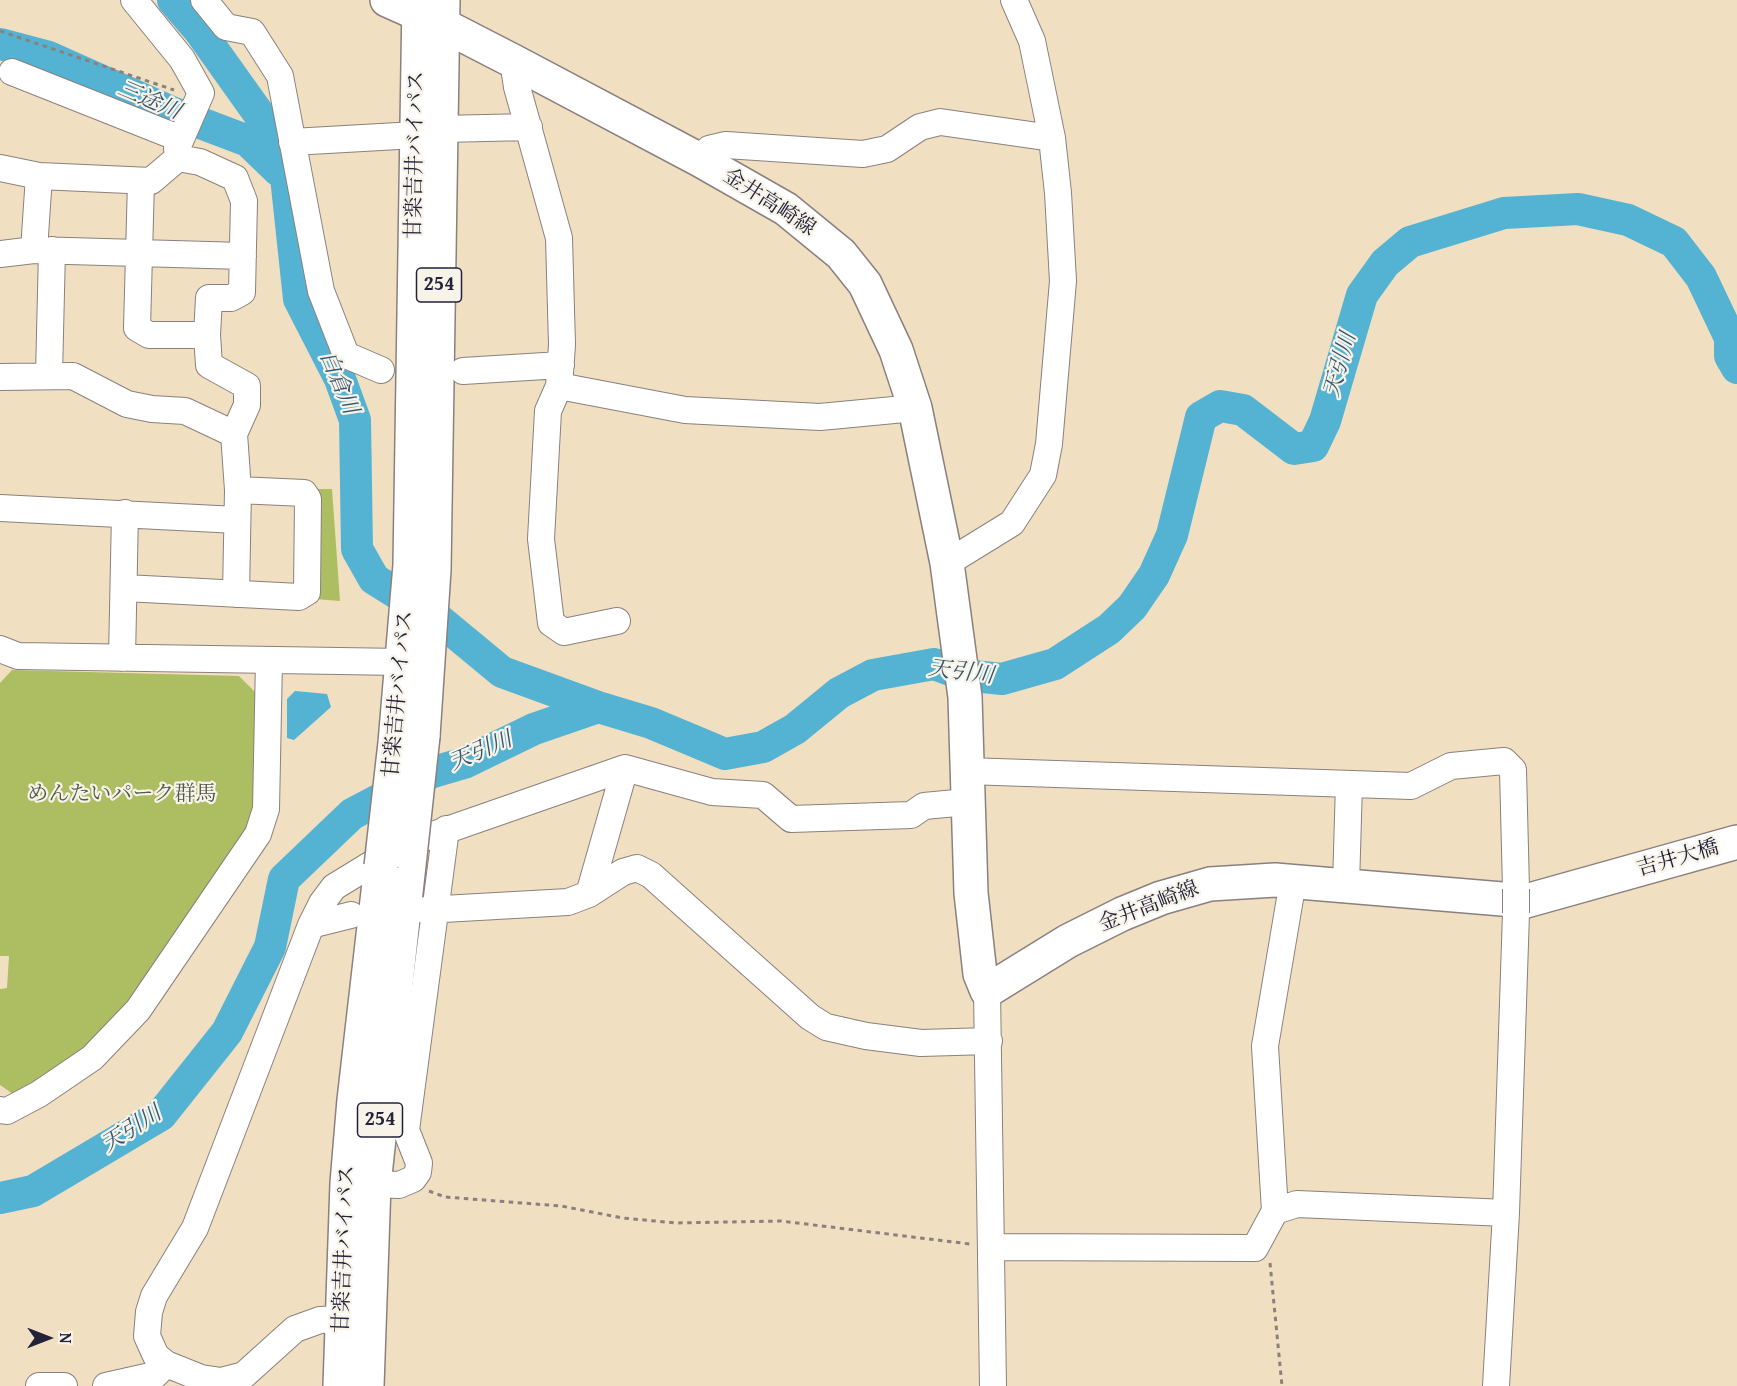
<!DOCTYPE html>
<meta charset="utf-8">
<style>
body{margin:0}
#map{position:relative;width:1737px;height:1386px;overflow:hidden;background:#f1dfc2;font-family:"Gentium Book Plus",serif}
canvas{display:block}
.north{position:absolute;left:18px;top:1308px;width:60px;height:60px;-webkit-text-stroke:4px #f7f3e8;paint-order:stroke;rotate:90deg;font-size:16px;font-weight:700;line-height:24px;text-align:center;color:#22223b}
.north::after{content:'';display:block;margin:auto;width:21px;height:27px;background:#22223b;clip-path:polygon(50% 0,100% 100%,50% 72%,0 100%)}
</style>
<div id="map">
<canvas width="1737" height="1386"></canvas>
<div class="north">N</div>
</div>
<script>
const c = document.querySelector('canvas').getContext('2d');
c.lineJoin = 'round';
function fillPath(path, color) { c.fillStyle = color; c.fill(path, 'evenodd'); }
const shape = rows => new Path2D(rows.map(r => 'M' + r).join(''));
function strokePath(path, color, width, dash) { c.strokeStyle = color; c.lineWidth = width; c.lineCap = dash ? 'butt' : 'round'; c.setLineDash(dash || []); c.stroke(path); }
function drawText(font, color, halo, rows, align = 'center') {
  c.font = font + ' "Gentium Book Plus","Noto Serif JP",serif'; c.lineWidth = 4.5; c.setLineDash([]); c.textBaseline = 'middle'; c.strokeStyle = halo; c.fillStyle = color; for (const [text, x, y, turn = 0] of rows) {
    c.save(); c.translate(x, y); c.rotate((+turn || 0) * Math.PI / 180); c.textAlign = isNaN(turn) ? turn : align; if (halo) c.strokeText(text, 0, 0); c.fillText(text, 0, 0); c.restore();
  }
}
const green = shape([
 [316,489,332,489,340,601,315,599],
 [12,670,239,676,255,692,254,811,249,824,127,1006,89,1045,62,1067,13,1094,0,1085,0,989,7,988,9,956,0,956,0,683]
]);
const water = shape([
 [295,691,327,694,331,707,294,740,287,738,287,699]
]);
const river = shape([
 [173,0,199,30,261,117,278,153,286,177,299,299,340,379,355,420,357,549,374,579,438,619,502,672,598,707,651,723,725,754,763,747,795,729,839,693,873,675,934,664,964,675,1002,679,1055,664,1109,629,1132,607,1154,575,1172,535,1201,417,1220,406,1243,410,1294,449,1313,446,1325,421,1362,295,1385,263,1410,242,1504,213,1578,209,1628,220,1674,242,1701,277,1730,338,1730,356,1737,368],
 [0,44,49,57,174,113,248,141,278,170],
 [0,1198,33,1191,161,1115,227,1032,270,947,284,879,352,814,430,773,464,763,534,729,598,707]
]);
const path = shape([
 [0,31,174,90],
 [429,1191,445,1197,561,1206,623,1218,676,1223,781,1221,970,1244],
 [1270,1263,1282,1386]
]);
const minor = shape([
 [204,0,226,27,252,32,280,76,321,291,346,355,381,370],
 [513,61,517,87,559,238,562,345,559,386,685,410,820,417,915,408],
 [12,72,181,139],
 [442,129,529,127],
 [292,142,416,135],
 [700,160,709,149,726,145,863,154,887,149,920,127,940,122,1052,138,1032,41,1014,0],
 [0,168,39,176,151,181,178,158,177,148,201,93,182,59,134,0],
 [141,181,137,328,149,335,207,335,209,298,231,298,242,292,244,201,235,178,200,162,178,158],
 [34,250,39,176],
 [0,254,34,250,243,256],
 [207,335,209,365,247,386,247,405,234,434],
 [463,371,561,365],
 [49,375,52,250],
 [0,377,73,376,127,404,152,409,185,411,234,434,238,490,236,594],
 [559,386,548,411,541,539,551,623,564,632,617,621],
 [0,508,237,520],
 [947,563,1012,523,1043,475,1049,444,1063,281,1058,193,1052,138],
 [125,588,299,597,307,592,308,499,304,493,238,490],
 [0,649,18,656,403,662],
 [122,658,125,513],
 [967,771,1411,786,1451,766,1504,761,1513,770,1516,889],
 [1346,885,1349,784],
 [589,894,625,768],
 [425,910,568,902,589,894,623,872,637,868,651,875,810,1017,826,1027,866,1036,921,1043,989,1041],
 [311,925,322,903,334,887,401,846,625,768,712,792,763,795,791,819,911,815,924,806,967,802],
 [987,991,993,1386],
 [0,1110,7,1111,39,1094,92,1058,138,1010,258,834,266,809,269,660],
 [374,1184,399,1185,413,1179,418,1172,419,1163,406,1130,446,829],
 [1275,1211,1265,1046,1293,881],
 [991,1247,1255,1248,1275,1211,1297,1204,1506,1213],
 [201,1378,221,1381,244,1375,295,1329,320,1320,343,1319],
 [39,1386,64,1386],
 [106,1386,155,1375,166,1364],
 [205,1386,201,1378,166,1364,156,1356,147,1336,149,1312,154,1296,195,1228,311,925,351,915],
 [1496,1386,1506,1213,1516,913]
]);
const major = shape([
 [387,0,443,25,513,61,700,160,786,209,841,254,865,284,896,350,915,408,947,563,965,697,971,893,980,974,987,991,1068,941,1122,914,1161,898,1210,884,1275,880,1526,901,1737,842]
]);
const highway = shape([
 [423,736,434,570,443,0],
 [395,743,410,565,419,0],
 [340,1386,347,1183,354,1100,381,866],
 [367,1386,374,1184,410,856]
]);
const minorBridge = shape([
 [1516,913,1516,889]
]);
const highwayBridge = shape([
 [410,856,423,736],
 [381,866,395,743]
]);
const shields = [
 [439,285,45],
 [380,1120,45]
];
const shieldNames = [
 ["254",439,285],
 ["254",380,1120]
];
const streetNames = [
 ["甘楽吉井バイパス",416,155,-89],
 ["金井高崎線",769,203,33],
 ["甘楽吉井バイパス",399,694,-85],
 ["吉井大橋",1678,859,-16],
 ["金井高崎線",1149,907,-21],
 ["甘楽吉井バイパス",345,1249,-88]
];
const parkNames = [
 ["めんたいパーク群馬",122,795]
];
const waterNames = [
 ["三途川",149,101,23],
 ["天引川",1341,365,-74],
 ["白倉川",338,383,67],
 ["天引川",961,673,7],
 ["天引川",481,752,-23],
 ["天引川",132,1130,-33]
];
fillPath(green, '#acbe61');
fillPath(water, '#54b2d3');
strokePath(river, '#54b2d3', 32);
strokePath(minor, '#8a807e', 28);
strokePath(major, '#8a807e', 36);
strokePath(highway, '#8a807e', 36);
strokePath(path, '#8a807e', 3, [4.5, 4.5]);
strokePath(minor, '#fff', 26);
strokePath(major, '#fff', 33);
strokePath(highway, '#fff', 33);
strokePath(minorBridge, '#8a807e', 28, []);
strokePath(highwayBridge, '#8a807e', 36, []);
strokePath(minorBridge, '#fff', 26);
strokePath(highwayBridge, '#fff', 33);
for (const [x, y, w] of shields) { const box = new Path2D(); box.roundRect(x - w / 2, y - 17, w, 34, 4.5); c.fillStyle = '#f7f3e8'; c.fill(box); strokePath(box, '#22223b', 1.5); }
drawText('bold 20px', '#22223b', null, shieldNames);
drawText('21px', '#22223b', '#f7f3e8', streetNames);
drawText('21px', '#525948', '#f7f3e8', parkNames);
drawText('italic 22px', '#345470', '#f7f3e8', waterNames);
</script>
